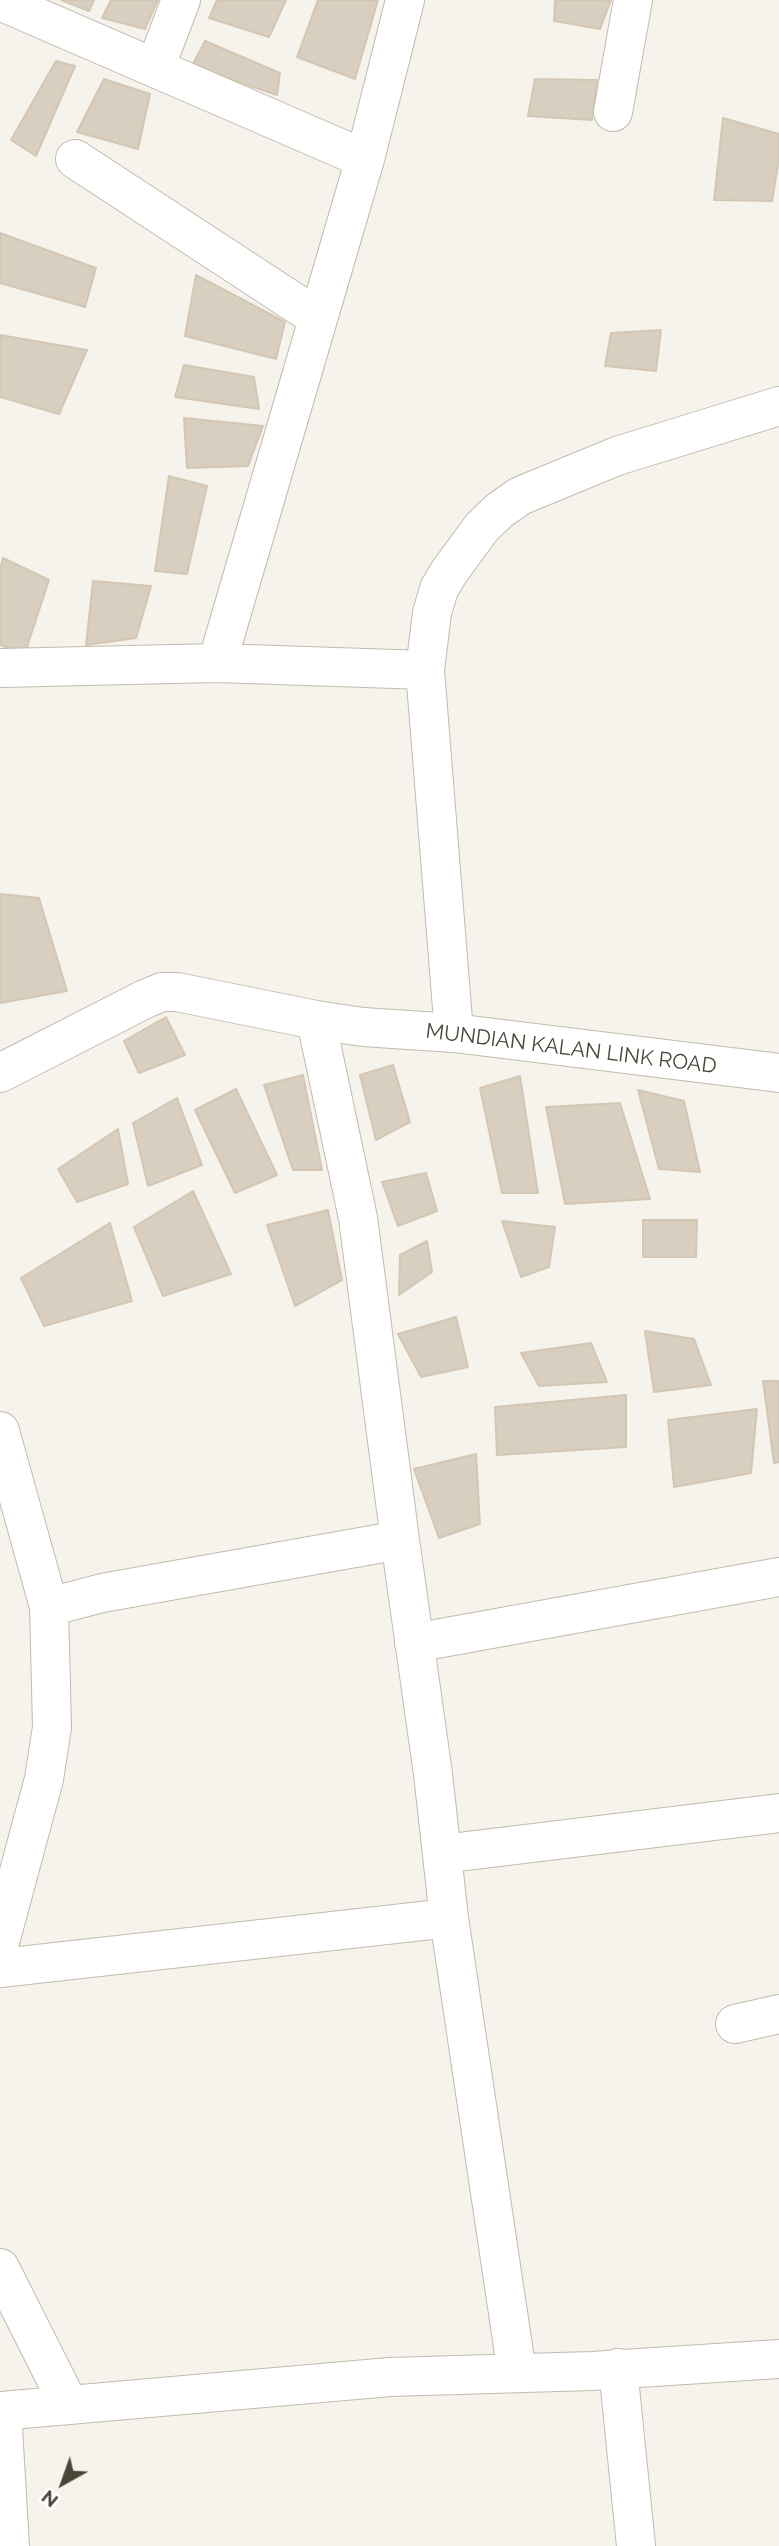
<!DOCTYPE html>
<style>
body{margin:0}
#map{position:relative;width:779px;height:2546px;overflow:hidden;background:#f6f3ec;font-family:Raleway,sans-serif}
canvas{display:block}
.north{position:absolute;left:28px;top:2448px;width:70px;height:70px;-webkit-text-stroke:5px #fff;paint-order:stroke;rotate:220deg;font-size:19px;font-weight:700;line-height:28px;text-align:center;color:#4b4439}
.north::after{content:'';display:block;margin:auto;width:24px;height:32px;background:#4b4439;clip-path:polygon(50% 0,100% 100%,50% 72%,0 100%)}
</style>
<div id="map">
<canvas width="779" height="2546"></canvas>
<div class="north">N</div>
</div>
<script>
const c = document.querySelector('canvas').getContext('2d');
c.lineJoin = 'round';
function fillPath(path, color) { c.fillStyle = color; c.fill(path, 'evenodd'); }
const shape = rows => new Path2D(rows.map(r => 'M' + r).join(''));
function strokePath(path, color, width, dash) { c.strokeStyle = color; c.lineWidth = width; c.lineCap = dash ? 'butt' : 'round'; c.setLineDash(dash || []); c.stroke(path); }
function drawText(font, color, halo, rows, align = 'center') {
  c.font = font + ' Raleway,sans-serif'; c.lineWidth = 5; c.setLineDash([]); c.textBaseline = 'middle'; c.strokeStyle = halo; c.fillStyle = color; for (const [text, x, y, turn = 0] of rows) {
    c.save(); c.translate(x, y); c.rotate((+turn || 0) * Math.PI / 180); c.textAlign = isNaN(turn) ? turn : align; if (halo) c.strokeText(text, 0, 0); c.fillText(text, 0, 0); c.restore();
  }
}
const building = shape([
 [61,0,94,0,89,11,61,0],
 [111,0,158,0,145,29,102,18,111,0],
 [217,0,286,0,269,37,209,18,217,0],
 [318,0,378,0,355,79,297,57,318,0],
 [555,0,611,0,600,29,554,21,555,0],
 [205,41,280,73,277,95,192,66,205,41],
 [56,61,75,66,36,156,11,140,56,61],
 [104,79,150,94,138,149,77,132,104,79],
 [535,79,597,80,592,120,528,116,535,79],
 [723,118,779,134,779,159,772,201,714,200,723,118],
 [0,233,96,268,85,307,0,283,0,233],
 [196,275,285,322,276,359,185,336,196,275],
 [661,330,656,371,605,366,611,333,661,330],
 [0,335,87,350,59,414,0,397,0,335],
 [184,365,254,377,259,409,175,397,184,365],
 [184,418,263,426,248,466,187,468,184,418],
 [169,476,207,486,187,574,155,571,169,476],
 [3,558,49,580,25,653,0,645,0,569,3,558],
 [93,581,151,586,136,638,86,645,93,581],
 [0,894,39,898,67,991,0,1003,0,894],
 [166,1017,185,1055,139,1073,124,1041,166,1017],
 [393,1065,410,1122,376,1140,360,1075,393,1065],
 [303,1075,322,1170,293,1170,264,1085,303,1075],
 [520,1076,538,1193,502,1193,480,1088,520,1076],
 [236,1089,277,1175,235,1193,195,1110,236,1089],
 [638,1090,684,1101,700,1172,659,1169,638,1090],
 [177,1098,202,1165,148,1186,133,1123,177,1098],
 [620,1103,650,1199,565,1204,546,1107,620,1103],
 [118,1129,128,1184,77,1202,58,1169,118,1129],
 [426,1173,437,1211,398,1226,382,1182,426,1173],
 [193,1191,231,1274,163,1296,134,1227,193,1191],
 [328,1210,342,1280,295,1306,267,1225,328,1210],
 [643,1220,697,1220,696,1257,643,1257,643,1220],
 [502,1221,555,1227,549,1267,521,1277,502,1221],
 [110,1223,132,1301,44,1326,21,1278,110,1223],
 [427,1241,432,1272,399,1295,400,1255,427,1241],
 [456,1317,468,1367,421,1377,398,1334,456,1317],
 [645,1331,694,1339,711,1385,654,1392,645,1331],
 [591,1343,607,1382,539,1386,521,1353,591,1343],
 [763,1381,779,1381,779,1462,774,1463,763,1381],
 [626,1395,626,1447,497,1455,495,1407,626,1395],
 [757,1409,751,1473,674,1487,668,1420,757,1409],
 [476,1454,480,1524,439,1538,414,1469,476,1454]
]);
const minor = shape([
 [0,1,365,159],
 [155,68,181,0],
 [613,112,633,0],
 [75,159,318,318],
 [217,663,365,159,405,0],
 [0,668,217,663,425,670,454,1033],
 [425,670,432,613,439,589,449,572,482,527,500,510,520,496,617,456,779,406],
 [316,1020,358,1218,400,1540,433,1774,449,1918,517,2373],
 [0,1431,49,1607,52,1727,44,1779,0,1942],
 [49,1607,102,1593,400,1540],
 [414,1643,779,1577],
 [442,1854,779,1813],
 [0,1968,449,1918],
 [735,2024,779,2014],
 [0,2268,69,2405],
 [618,2368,636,2546],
 [2,2411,10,2546]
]);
const tertiary = shape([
 [0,1073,145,999,162,992,177,992,316,1020,363,1027,454,1033,779,1073],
 [0,2411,390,2377,592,2371,779,2359]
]);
const streetNames = [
 ["MUNDIAN KALAN LINK ROAD",571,1049,7]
];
fillPath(building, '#d8cfc1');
strokePath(building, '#d3c7b4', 2);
strokePath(minor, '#c2bbae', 40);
strokePath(tertiary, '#c2bbae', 40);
strokePath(minor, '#fff', 38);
strokePath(tertiary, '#fff', 38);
drawText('21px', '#4b4439', '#fff', streetNames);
</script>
